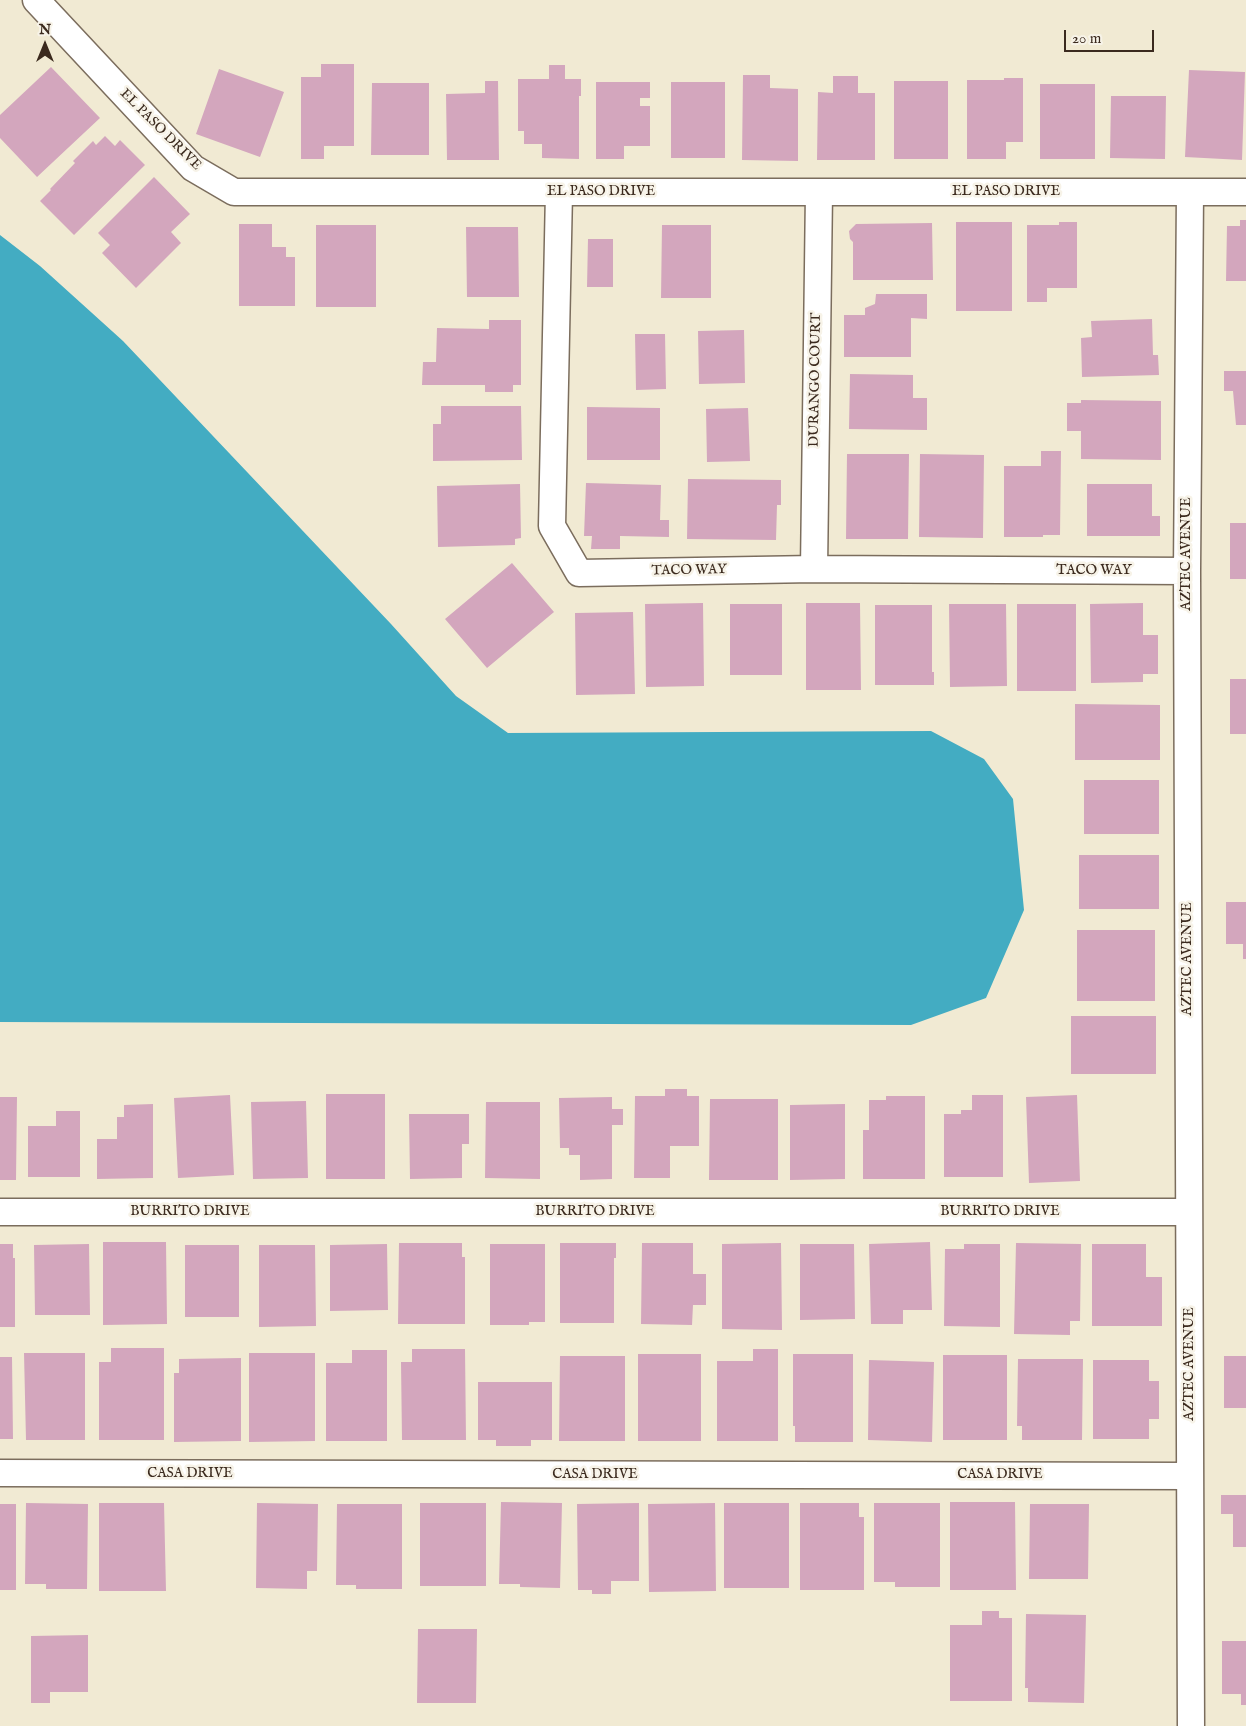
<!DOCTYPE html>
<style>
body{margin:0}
#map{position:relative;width:1246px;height:1726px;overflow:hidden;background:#f1ead3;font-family:"IM FELL English",serif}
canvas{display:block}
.north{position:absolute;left:20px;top:20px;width:50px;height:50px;-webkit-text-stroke:4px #f7f3e8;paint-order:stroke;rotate:0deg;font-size:14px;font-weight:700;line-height:20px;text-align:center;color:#3b2a1e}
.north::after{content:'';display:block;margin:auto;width:18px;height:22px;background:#3b2a1e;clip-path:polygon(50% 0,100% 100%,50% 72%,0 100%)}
.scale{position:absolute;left:1064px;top:30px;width:90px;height:22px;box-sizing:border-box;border:2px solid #3b2a1e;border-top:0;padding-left:6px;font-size:15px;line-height:18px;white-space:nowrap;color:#3b2a1e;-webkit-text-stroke:4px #f7f3e8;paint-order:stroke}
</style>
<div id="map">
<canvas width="1246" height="1726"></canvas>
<div class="north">N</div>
<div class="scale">20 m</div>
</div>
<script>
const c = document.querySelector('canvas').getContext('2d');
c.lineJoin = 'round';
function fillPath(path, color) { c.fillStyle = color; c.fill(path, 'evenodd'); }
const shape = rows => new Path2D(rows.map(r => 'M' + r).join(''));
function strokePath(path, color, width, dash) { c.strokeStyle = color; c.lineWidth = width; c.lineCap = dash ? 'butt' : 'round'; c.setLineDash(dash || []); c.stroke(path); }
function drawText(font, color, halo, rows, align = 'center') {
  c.font = font + ' "IM FELL English",serif'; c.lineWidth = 5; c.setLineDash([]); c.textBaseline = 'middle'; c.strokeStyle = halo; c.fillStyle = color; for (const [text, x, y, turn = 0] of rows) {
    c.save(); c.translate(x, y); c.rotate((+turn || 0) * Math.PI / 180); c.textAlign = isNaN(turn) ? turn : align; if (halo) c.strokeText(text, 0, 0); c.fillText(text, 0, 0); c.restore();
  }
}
const water = shape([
 [0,235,40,266,123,341,391,624,456,696,508,733,931,731,984,759,1013,799,1024,910,986,998,911,1025,0,1022]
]);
const building = shape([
 [321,64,354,64,354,146,324,146,324,159,301,159,301,77,321,77],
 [549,65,565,65,565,79,581,79,581,96,579,96,579,159,542,158,542,144,524,144,524,131,518,131,518,79,549,79],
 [51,67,100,118,37,177,0,138,0,115],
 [219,69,284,92,260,157,196,134],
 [1189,70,1245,72,1242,160,1185,157],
 [743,75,770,75,770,88,798,89,798,161,742,160],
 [833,76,858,76,858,93,875,93,875,160,817,160,818,92,833,93],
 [1004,78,1023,78,1023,142,1006,142,1006,159,967,159,967,80,1004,80],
 [485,81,498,81,499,160,447,160,446,94,485,93],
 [894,81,948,81,948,159,894,159],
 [596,82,650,82,650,98,640,98,640,106,650,106,650,146,624,146,624,159,596,159],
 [671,82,725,82,725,158,671,158],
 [372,83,429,83,429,155,371,155],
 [1040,84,1095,84,1095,159,1040,159],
 [1111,96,1166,96,1165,159,1110,158],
 [105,136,115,146,120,140,145,165,74,235,40,201,51,190,50,189,75,163,73,161,93,141,96,145],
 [154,177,190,214,171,232,181,243,136,288,102,253,110,245,98,233],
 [1240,220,1246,220,1246,281,1226,281,1227,226,1240,226],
 [956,222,1012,222,1012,311,956,311],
 [1059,222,1077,222,1077,288,1047,288,1047,302,1027,302,1027,225,1059,225],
 [932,223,933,280,853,280,853,242,850,239,849,231,856,224],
 [239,224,272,224,272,247,286,247,286,257,295,257,295,306,239,306],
 [316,225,376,225,376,307,316,307],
 [662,225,711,225,711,298,661,298],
 [466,227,518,227,519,297,467,297],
 [588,239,613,239,613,287,587,287],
 [876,294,927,294,927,319,911,318,911,357,844,357,844,315,865,315,865,308,875,304],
 [1152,319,1153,355,1158,355,1159,375,1082,377,1081,338,1092,337,1091,321],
 [489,320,521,320,521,385,513,385,513,392,485,392,485,385,422,385,423,362,436,362,437,328,489,329],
 [744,330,745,383,699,384,698,331],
 [635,334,665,334,666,389,636,390],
 [1224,371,1246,371,1246,425,1236,425,1233,391,1224,391],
 [850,374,913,375,913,398,927,398,927,430,849,429],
 [1081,400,1161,401,1161,460,1081,459,1081,431,1067,431,1067,403,1081,403],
 [441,406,521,406,522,460,433,461,433,424,441,424],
 [587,407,660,408,660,460,587,460],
 [748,408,750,461,707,462,706,409],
 [1041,451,1061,451,1060,535,1043,535,1043,537,1004,537,1004,466,1041,466],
 [847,454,909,454,908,539,846,539],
 [920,454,984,455,983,538,919,537],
 [688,479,781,480,781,505,777,505,776,540,687,539],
 [586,483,661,485,660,520,669,520,669,537,620,536,620,549,591,549,592,536,584,536],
 [520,484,521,538,515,539,515,545,438,547,437,486],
 [1087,484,1152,484,1152,516,1160,516,1160,536,1087,536],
 [1230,523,1246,523,1246,579,1230,579],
 [512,563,554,612,487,668,445,619],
 [703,603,704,686,646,687,645,604],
 [806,603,860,603,861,690,806,690],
 [1143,603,1143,635,1158,635,1158,674,1143,674,1143,682,1091,683,1090,604],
 [730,604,782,604,782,675,730,675],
 [949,604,1006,604,1007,686,950,687],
 [1017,604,1076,604,1076,691,1017,691],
 [875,605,932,605,932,672,934,672,934,685,875,685],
 [633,612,635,694,576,695,575,613],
 [1230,679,1246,679,1246,734,1230,734],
 [1075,704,1160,705,1160,760,1075,760],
 [1084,780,1159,780,1159,834,1084,834],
 [1079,855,1159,855,1159,909,1079,909],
 [1226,902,1246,902,1246,959,1243,959,1243,944,1226,944],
 [1077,930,1155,930,1155,1001,1077,1001],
 [1071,1016,1156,1016,1156,1074,1071,1074],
 [665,1089,687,1089,687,1096,699,1096,699,1146,670,1146,670,1178,634,1178,635,1096,665,1096],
 [326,1094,385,1094,385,1179,326,1179],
 [230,1095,234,1175,178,1178,174,1098],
 [972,1095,1003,1095,1003,1177,944,1177,944,1114,961,1114,961,1110,972,1110],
 [1077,1095,1080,1181,1029,1183,1026,1097],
 [886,1096,925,1096,925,1179,863,1179,863,1130,869,1130,869,1100,886,1100],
 [0,1097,17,1097,16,1180,0,1180],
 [612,1097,612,1109,623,1109,623,1125,612,1125,612,1179,580,1180,580,1155,569,1155,569,1148,560,1148,559,1098],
 [710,1099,778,1099,778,1180,709,1180],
 [306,1101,308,1178,253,1179,251,1102],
 [486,1102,540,1102,540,1179,485,1178],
 [153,1104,153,1178,97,1179,97,1139,117,1139,117,1117,124,1117,124,1105],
 [845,1104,845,1179,790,1180,790,1105],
 [56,1111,80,1111,80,1177,28,1177,28,1126,56,1126],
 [409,1114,469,1114,469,1144,462,1144,462,1178,410,1179],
 [103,1242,166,1242,167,1324,103,1325],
 [930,1242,932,1310,903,1310,903,1324,871,1324,869,1244],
 [399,1243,462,1243,462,1257,465,1257,465,1324,398,1324],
 [560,1243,616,1243,616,1258,614,1258,614,1323,560,1323],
 [642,1243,693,1243,693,1274,706,1274,706,1305,693,1305,692,1325,641,1324],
 [781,1243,782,1330,722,1329,722,1244],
 [1016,1243,1081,1244,1080,1321,1070,1321,1070,1335,1014,1334],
 [0,1244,13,1244,13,1258,15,1258,15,1327,0,1327],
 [89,1244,90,1315,35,1315,34,1245],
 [387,1244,388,1310,330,1311,330,1245],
 [490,1244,545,1244,545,1322,529,1322,529,1325,490,1325],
 [800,1244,854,1244,855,1319,800,1320],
 [964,1244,1000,1244,1000,1327,944,1326,945,1249,964,1249],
 [1092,1244,1146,1244,1146,1277,1162,1277,1162,1326,1092,1326],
 [185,1245,239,1245,239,1317,185,1317],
 [259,1245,315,1245,316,1326,259,1327],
 [111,1348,164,1348,164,1440,99,1440,99,1362,111,1362],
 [412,1349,465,1349,466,1440,402,1440,401,1362,412,1362],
 [753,1349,778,1349,778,1441,717,1441,717,1361,753,1361],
 [352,1350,387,1350,387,1441,326,1441,326,1363,352,1363],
 [24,1353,85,1353,85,1440,26,1440],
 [249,1353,315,1353,315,1441,249,1442],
 [638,1354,701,1354,701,1441,638,1441],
 [793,1354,853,1354,853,1442,795,1442,795,1426,793,1426],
 [943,1355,1007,1355,1007,1440,943,1440],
 [560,1356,625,1356,625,1441,559,1441],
 [1224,1356,1246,1356,1246,1408,1224,1408],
 [0,1357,12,1357,13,1439,0,1439],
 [241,1358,241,1441,174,1442,174,1373,179,1373,179,1359],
 [1018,1359,1083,1359,1082,1440,1022,1440,1022,1426,1017,1426],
 [869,1360,934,1362,932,1442,868,1440],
 [1093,1360,1149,1360,1149,1381,1159,1381,1159,1419,1149,1419,1149,1439,1093,1439],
 [478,1382,552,1382,552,1440,531,1440,531,1446,496,1446,496,1440,478,1440],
 [1221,1495,1246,1495,1246,1547,1233,1547,1233,1514,1221,1514],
 [501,1502,562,1503,560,1588,520,1587,520,1584,499,1584],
 [950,1502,1015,1502,1016,1590,950,1590],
 [26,1503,88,1504,87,1589,46,1589,46,1584,25,1584],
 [99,1503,164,1503,166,1591,99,1591],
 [257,1503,318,1504,317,1571,307,1571,307,1589,256,1588],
 [420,1503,486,1503,486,1586,420,1586],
 [639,1503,639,1581,611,1581,611,1594,592,1594,592,1590,578,1590,577,1504],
 [715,1503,716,1591,649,1592,648,1504],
 [724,1503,789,1503,789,1588,724,1588],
 [800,1503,859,1503,859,1517,864,1517,864,1590,800,1590],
 [874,1503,940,1503,940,1587,895,1587,895,1582,874,1582],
 [0,1504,16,1504,16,1590,0,1590],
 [337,1504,402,1504,402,1589,356,1589,356,1585,336,1585],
 [1030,1504,1089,1504,1088,1579,1029,1579],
 [982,1611,999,1611,999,1618,1012,1618,1012,1701,950,1701,950,1625,982,1625],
 [1026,1614,1086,1615,1084,1703,1028,1702,1028,1688,1025,1688],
 [418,1629,477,1629,476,1703,417,1703],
 [88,1635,88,1692,50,1692,50,1703,31,1703,31,1636],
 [1222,1641,1246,1641,1246,1705,1241,1705,1241,1694,1222,1694]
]);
const minor = shape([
 [36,0,193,168,234,192,1246,192],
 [559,192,552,526,579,573,814,569,1187,571],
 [1190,192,1187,571,1191,1726],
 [814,569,819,192],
 [0,1212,1189,1212],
 [0,1473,1190,1476]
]);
const streetNames = [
 ["EL PASO DRIVE",160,130,45],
 ["EL PASO DRIVE",601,192],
 ["EL PASO DRIVE",1006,192],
 ["DURANGO COURT",816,380,-89],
 ["AZTEC AVENUE",1187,554,-90],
 ["TACO WAY",689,571,-1],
 ["TACO WAY",1094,571],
 ["AZTEC AVENUE",1188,959,-90],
 ["BURRITO DRIVE",190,1212],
 ["BURRITO DRIVE",595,1212],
 ["BURRITO DRIVE",1000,1212],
 ["AZTEC AVENUE",1190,1364,-90],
 ["CASA DRIVE",190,1474],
 ["CASA DRIVE",595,1475],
 ["CASA DRIVE",1000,1475]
];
fillPath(water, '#43acc2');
fillPath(building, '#d3a6bd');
strokePath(minor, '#7b6d5d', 29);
strokePath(minor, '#fff', 26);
drawText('14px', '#3b2a1e', '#f7f3e8', streetNames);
</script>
